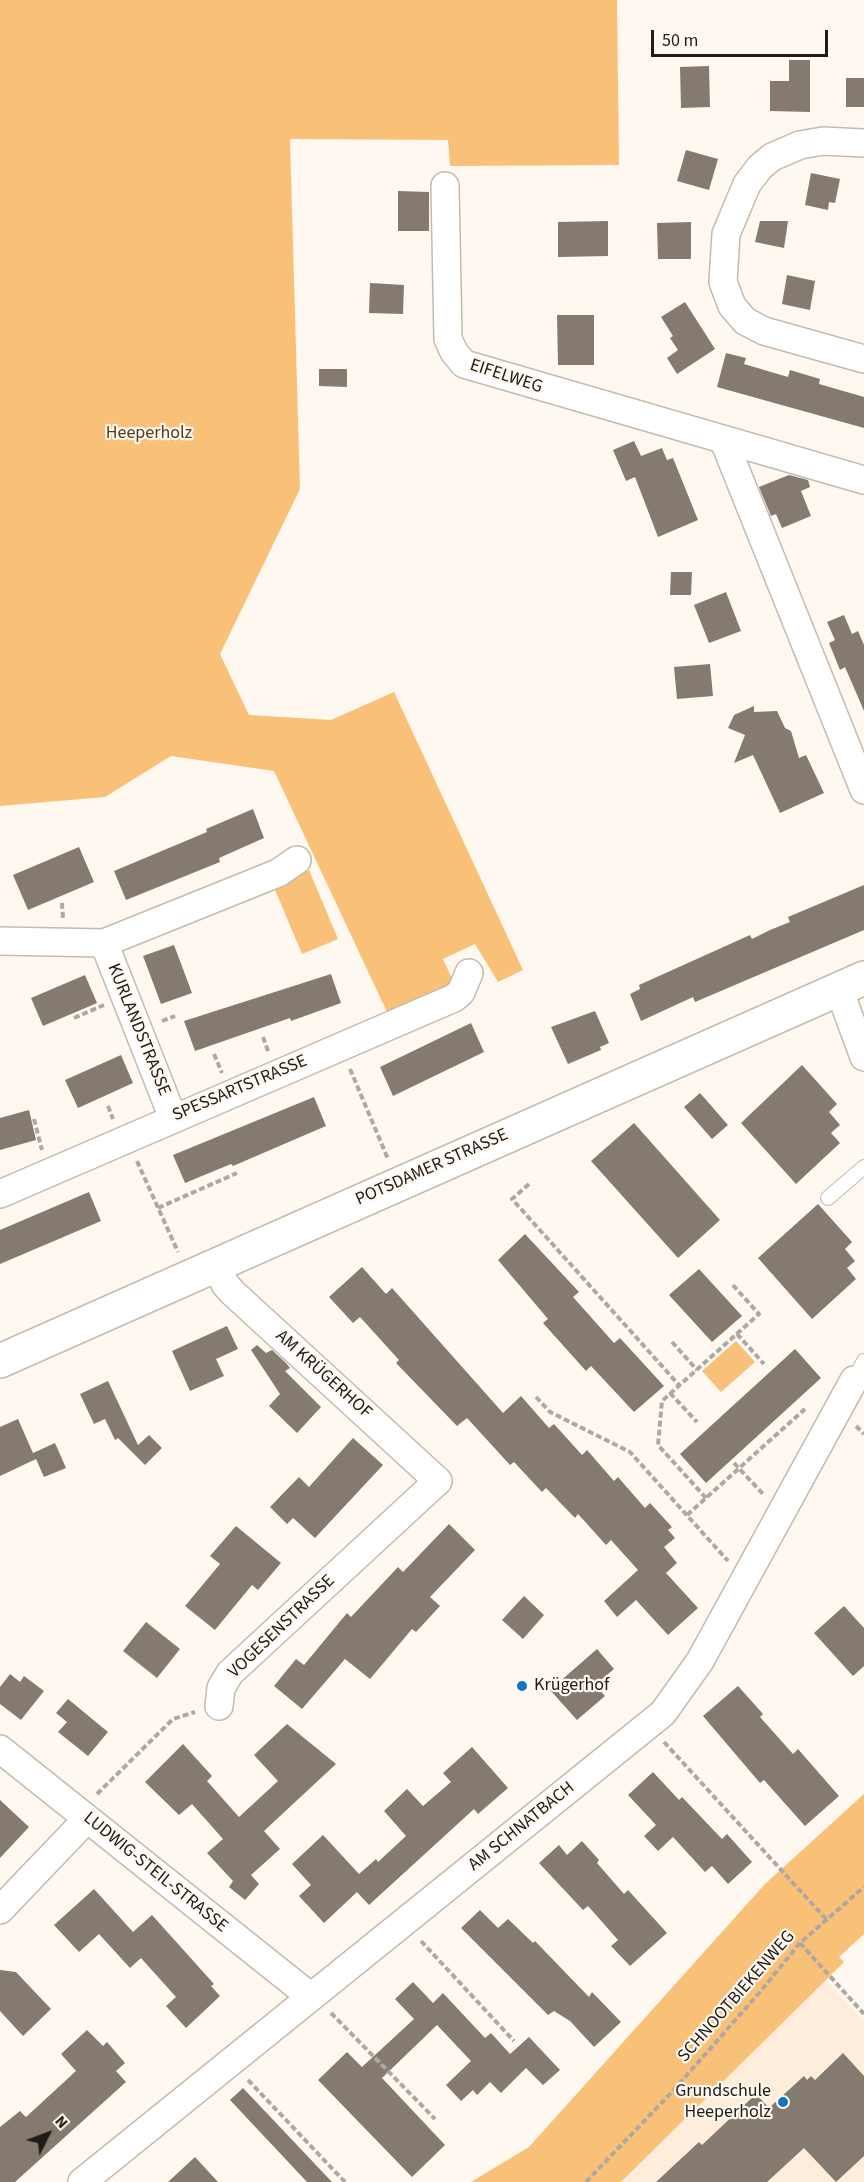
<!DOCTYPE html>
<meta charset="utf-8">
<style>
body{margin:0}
#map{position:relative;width:864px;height:2182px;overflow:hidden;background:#fef8f0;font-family:"Source Sans 3",sans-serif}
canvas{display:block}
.north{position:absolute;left:18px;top:2104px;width:60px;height:60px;-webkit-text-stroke:4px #fef8f0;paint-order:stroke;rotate:48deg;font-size:16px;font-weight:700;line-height:24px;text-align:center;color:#1f1b17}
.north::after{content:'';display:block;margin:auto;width:21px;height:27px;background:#1f1b17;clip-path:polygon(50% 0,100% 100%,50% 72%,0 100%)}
.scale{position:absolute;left:651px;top:30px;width:177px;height:27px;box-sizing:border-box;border:3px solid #1f1b17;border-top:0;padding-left:8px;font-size:18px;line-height:21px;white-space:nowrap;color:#1f1b17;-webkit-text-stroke:4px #fef8f0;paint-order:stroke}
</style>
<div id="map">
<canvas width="864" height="2182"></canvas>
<div class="north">N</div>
<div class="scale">50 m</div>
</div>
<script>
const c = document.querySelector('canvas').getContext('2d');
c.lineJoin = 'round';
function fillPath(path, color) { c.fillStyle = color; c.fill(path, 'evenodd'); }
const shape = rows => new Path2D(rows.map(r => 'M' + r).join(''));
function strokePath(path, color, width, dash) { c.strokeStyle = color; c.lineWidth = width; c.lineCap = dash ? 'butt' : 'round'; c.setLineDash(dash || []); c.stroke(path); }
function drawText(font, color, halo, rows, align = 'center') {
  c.font = font + ' "Source Sans 3",sans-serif'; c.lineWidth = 4.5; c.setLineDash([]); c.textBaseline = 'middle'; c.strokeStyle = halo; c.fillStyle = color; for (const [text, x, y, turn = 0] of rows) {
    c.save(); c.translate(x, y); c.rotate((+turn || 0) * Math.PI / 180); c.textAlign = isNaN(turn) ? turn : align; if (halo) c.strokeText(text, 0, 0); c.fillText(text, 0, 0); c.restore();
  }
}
const built = shape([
 [826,1980,864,2022,864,2182,621,2182]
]);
const green = shape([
 [0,0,617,0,619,165,450,166,448,140,290,139,300,489,220,654,249,715,331,720,394,692,523,970,498,982,475,944,443,959,455,985,388,1014,274,771,171,756,105,797,0,806],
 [309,870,338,939,302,954,273,885],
 [736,1341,755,1362,721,1392,702,1371],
 [864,1794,864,1934,839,1957,844,1962,826,1980,621,2182,471,2182,529,2147,765,1884]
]);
const building = shape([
 [789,60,810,60,810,112,770,111,770,81,789,81],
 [709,66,710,107,681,108,680,67],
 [846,78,864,78,864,107,846,107],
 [686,150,718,159,709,190,677,181],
 [811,173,840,179,835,203,829,202,828,210,805,205],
 [398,191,429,192,429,231,398,231],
 [608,221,608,256,558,257,558,222],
 [760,221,788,221,784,248,755,242],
 [691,222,691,259,658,259,657,223],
 [787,275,815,281,810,310,782,304],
 [370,283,404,285,403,314,369,313],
 [685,302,715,349,677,374,667,358,678,350,670,338,673,336,661,317],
 [557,315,594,315,594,365,558,365],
 [726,353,746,358,744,364,788,377,790,370,820,379,819,384,864,397,864,428,717,387],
 [319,369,347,369,347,387,319,386],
 [634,441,641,456,662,448,667,460,673,458,698,520,658,537,635,477,626,481,613,450],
 [789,475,808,480,810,487,801,491,811,516,782,528,776,514,771,516,759,487],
 [671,572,692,572,691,595,670,595],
 [726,592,741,631,709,643,694,605],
 [844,615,852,634,858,631,864,645,864,711,845,667,840,670,829,643,835,640,827,622],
 [710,664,713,696,677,699,674,667],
 [754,706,754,712,777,711,785,728,791,731,799,758,806,755,824,793,780,813,753,755,734,763,745,735,728,728,734,715],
 [253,809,264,838,219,858,220,862,126,900,114,871,207,832,206,829],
 [79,847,94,882,28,910,13,875],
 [864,885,864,930,695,1002,693,997,641,1021,630,994,640,989,639,985,750,935,752,939,770,930,790,922,788,917],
 [174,945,192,993,161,1004,143,956],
 [331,974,341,1003,291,1021,290,1018,195,1051,184,1021],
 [85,975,97,1003,43,1026,31,998],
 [595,1011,609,1043,600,1047,601,1050,568,1064,551,1027],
 [471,1023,484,1052,393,1096,380,1067],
 [121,1055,133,1083,78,1108,65,1080],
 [802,1065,837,1104,829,1112,840,1125,831,1133,840,1143,796,1184,741,1123],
 [700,1093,728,1125,712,1139,684,1107],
 [314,1097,326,1126,233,1166,231,1164,185,1183,173,1155],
 [29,1110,36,1140,0,1150,0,1118],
 [634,1123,720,1220,678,1258,591,1161],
 [89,1192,101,1221,0,1264,0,1230],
 [818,1204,852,1242,845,1249,855,1261,847,1268,856,1279,812,1319,758,1258],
 [525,1234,579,1292,573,1297,614,1343,620,1338,664,1386,634,1412,591,1366,586,1371,543,1323,548,1319,498,1260],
 [362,1267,386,1294,392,1288,503,1413,521,1396,549,1428,554,1424,582,1455,587,1450,614,1481,618,1477,645,1508,650,1503,672,1527,668,1530,675,1538,664,1547,677,1563,666,1573,698,1608,668,1635,636,1600,617,1617,604,1601,638,1570,611,1540,606,1545,578,1514,575,1518,546,1488,542,1492,514,1462,510,1465,467,1418,457,1426,396,1363,399,1360,360,1317,353,1323,329,1297],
 [699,1269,742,1316,712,1342,669,1295],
 [227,1326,238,1349,216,1359,224,1376,190,1391,172,1351],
 [257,1345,266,1353,272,1350,286,1363,290,1368,285,1371,321,1407,297,1433,269,1406,280,1394,251,1350],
 [795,1349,821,1378,706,1483,680,1454],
 [108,1381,138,1445,149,1435,162,1448,145,1465,118,1438,115,1440,105,1419,94,1424,80,1394],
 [18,1419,33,1453,55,1443,66,1468,44,1477,36,1459,0,1476,0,1427],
 [353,1438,383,1465,315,1538,293,1518,287,1524,270,1507,299,1477,309,1487],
 [449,1524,475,1550,430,1597,440,1606,416,1632,412,1629,370,1679,345,1659,302,1709,274,1686,296,1659,304,1665,347,1613,351,1617,398,1567,403,1572],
 [236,1526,281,1563,258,1590,252,1585,215,1630,185,1606,220,1564,210,1556],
 [524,1596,544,1615,523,1639,502,1620],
 [844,1606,864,1628,864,1666,853,1676,814,1633],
 [146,1622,180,1649,157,1678,123,1651],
 [597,1649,614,1669,595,1685,605,1696,577,1720,550,1690],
 [10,1674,20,1682,24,1676,44,1691,21,1720,0,1704,0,1687],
 [738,1686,763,1714,760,1717,793,1754,798,1749,839,1796,805,1826,764,1780,760,1783,703,1716],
 [68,1699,108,1732,88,1756,58,1732,67,1722,56,1713],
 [287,1724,336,1764,264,1831,280,1849,251,1875,259,1884,245,1900,229,1887,233,1881,207,1853,223,1839,192,1804,179,1815,145,1782,183,1744,212,1776,207,1781,239,1817,278,1781,254,1755],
 [472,1747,508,1788,478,1814,474,1809,369,1905,357,1892,324,1923,299,1896,311,1885,292,1864,323,1835,359,1874,376,1859,378,1862,406,1836,384,1811,407,1789,423,1806,451,1782,443,1773],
 [653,1772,679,1800,682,1797,722,1839,727,1834,752,1862,728,1884,712,1866,705,1872,673,1837,658,1851,644,1836,656,1825,628,1795],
 [0,1800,29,1827,0,1858],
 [582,1841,599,1860,597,1863,624,1894,628,1890,667,1933,630,1966,611,1946,618,1940,588,1906,583,1910,539,1863,559,1845,567,1855],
 [94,1889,133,1932,152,1915,214,1984,211,1986,220,1996,186,2028,166,2006,176,1997,141,1958,130,1968,99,1934,79,1952,54,1925],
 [480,1910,498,1928,508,1919,533,1943,535,1941,589,1997,592,1992,621,2022,594,2047,570,2021,554,2011,548,2015,461,1928],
 [0,1970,16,1972,51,2009,23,2036,0,2011],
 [413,1982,433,2003,443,1993,485,2038,491,2033,510,2054,529,2037,560,2070,543,2085,526,2068,501,2093,490,2082,477,2095,473,2090,461,2101,446,2085,471,2061,437,2025,382,2078,445,2145,412,2177,318,2080,347,2052,362,2067,414,2019,395,1999],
 [87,2030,103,2046,107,2042,125,2063,116,2071,126,2082,15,2182,0,2182,0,2127,20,2111,26,2117,76,2071,61,2054],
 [843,2053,864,2076,864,2156,836,2182,804,2148,767,2182,656,2182,699,2142,702,2145,756,2094,769,2108,804,2076,807,2080,811,2076,815,2080],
 [243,2088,332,2182,307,2182,230,2100],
 [195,2157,218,2182,168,2182]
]);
const path = shape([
 [62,903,63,918],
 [74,1018,104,1005],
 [162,1021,175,1016],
 [263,1037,269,1054],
 [214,1054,222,1073],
 [350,1069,388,1159],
 [108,1106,113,1119],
 [34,1119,42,1150],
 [137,1161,178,1252],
 [529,1184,512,1199,679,1385],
 [158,1208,237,1173],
 [737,1334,764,1364],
 [672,1342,697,1370],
 [670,1393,697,1422],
 [536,1397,550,1412,630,1452,728,1561],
 [856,1426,864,1434],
 [734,1463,764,1495],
 [706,1498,658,1445,662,1401,759,1314,731,1283],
 [687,1515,805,1409],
 [664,1742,826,1919],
 [97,1794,173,1719,195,1712],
 [421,1941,514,2041],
 [800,1943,864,2014],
 [331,2013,435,2119],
 [248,2080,345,2182],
 [586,2182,672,2092,760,1992,800,1943,864,1887]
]);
const lane = shape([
 [828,1198,864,1167],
 [854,1380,864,1361]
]);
const street = shape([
 [864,143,823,141,800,145,772,157,760,167,747,184,726,234,723,282,732,306,745,321,764,331,864,359],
 [445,186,448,339,454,352,464,364,864,480],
 [724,441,864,790],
 [0,941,104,943,278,873,297,860],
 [104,943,173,1118],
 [839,989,864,1057],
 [0,1194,454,998,461,992,469,973],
 [216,1264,225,1284,232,1292,438,1481,230,1673,221,1688,219,1706],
 [0,1749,311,1997],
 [0,1910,87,1819],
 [82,2182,663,1713,700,1661,854,1380]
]);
const secondary = shape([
 [0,1361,864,978]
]);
const markers = [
 [522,1686,6,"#1176c2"],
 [783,2102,6,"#1176c2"]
];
const streetNames = [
 ["EIFELWEG",506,377,18],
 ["KURLANDSTRASSE",138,1030,68],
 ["SPESSARTSTRASSE",240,1089,-23],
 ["POTSDAMER STRASSE",432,1168,-24],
 ["AM KRÜGERHOF",323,1375,42],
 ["VOGESENSTRASSE",282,1627,-44],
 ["AM SCHNATBACH",522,1827,-39],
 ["LUDWIG-STEIL-STRASSE",155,1873,39],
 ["SCHNOOTBIEKENWEG",737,1997,-49]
];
const parkNames = [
 ["Heeperholz",149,434]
];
const poiNames = [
 ["Krügerhof",534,1686],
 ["Grundschule",771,2092,"right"],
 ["Heeperholz",771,2113,"right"]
];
fillPath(built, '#fdedda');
fillPath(green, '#f9c178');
fillPath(building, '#847a6f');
strokePath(lane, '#c4baae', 16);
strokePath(street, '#c4baae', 30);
strokePath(secondary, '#c4baae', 36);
strokePath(path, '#aea8a2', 4, [6, 3]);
strokePath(lane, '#fff', 14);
strokePath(street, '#fff', 27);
strokePath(secondary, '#fff', 33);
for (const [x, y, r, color] of markers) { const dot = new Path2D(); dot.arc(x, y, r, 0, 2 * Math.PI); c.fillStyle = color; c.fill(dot); strokePath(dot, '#fef8f0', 2); }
drawText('18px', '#1f1b17', '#fef8f0', streetNames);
drawText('18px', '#573c17', '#fef8f0', parkNames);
drawText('18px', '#1f1b17', '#fef8f0', poiNames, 'left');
</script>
